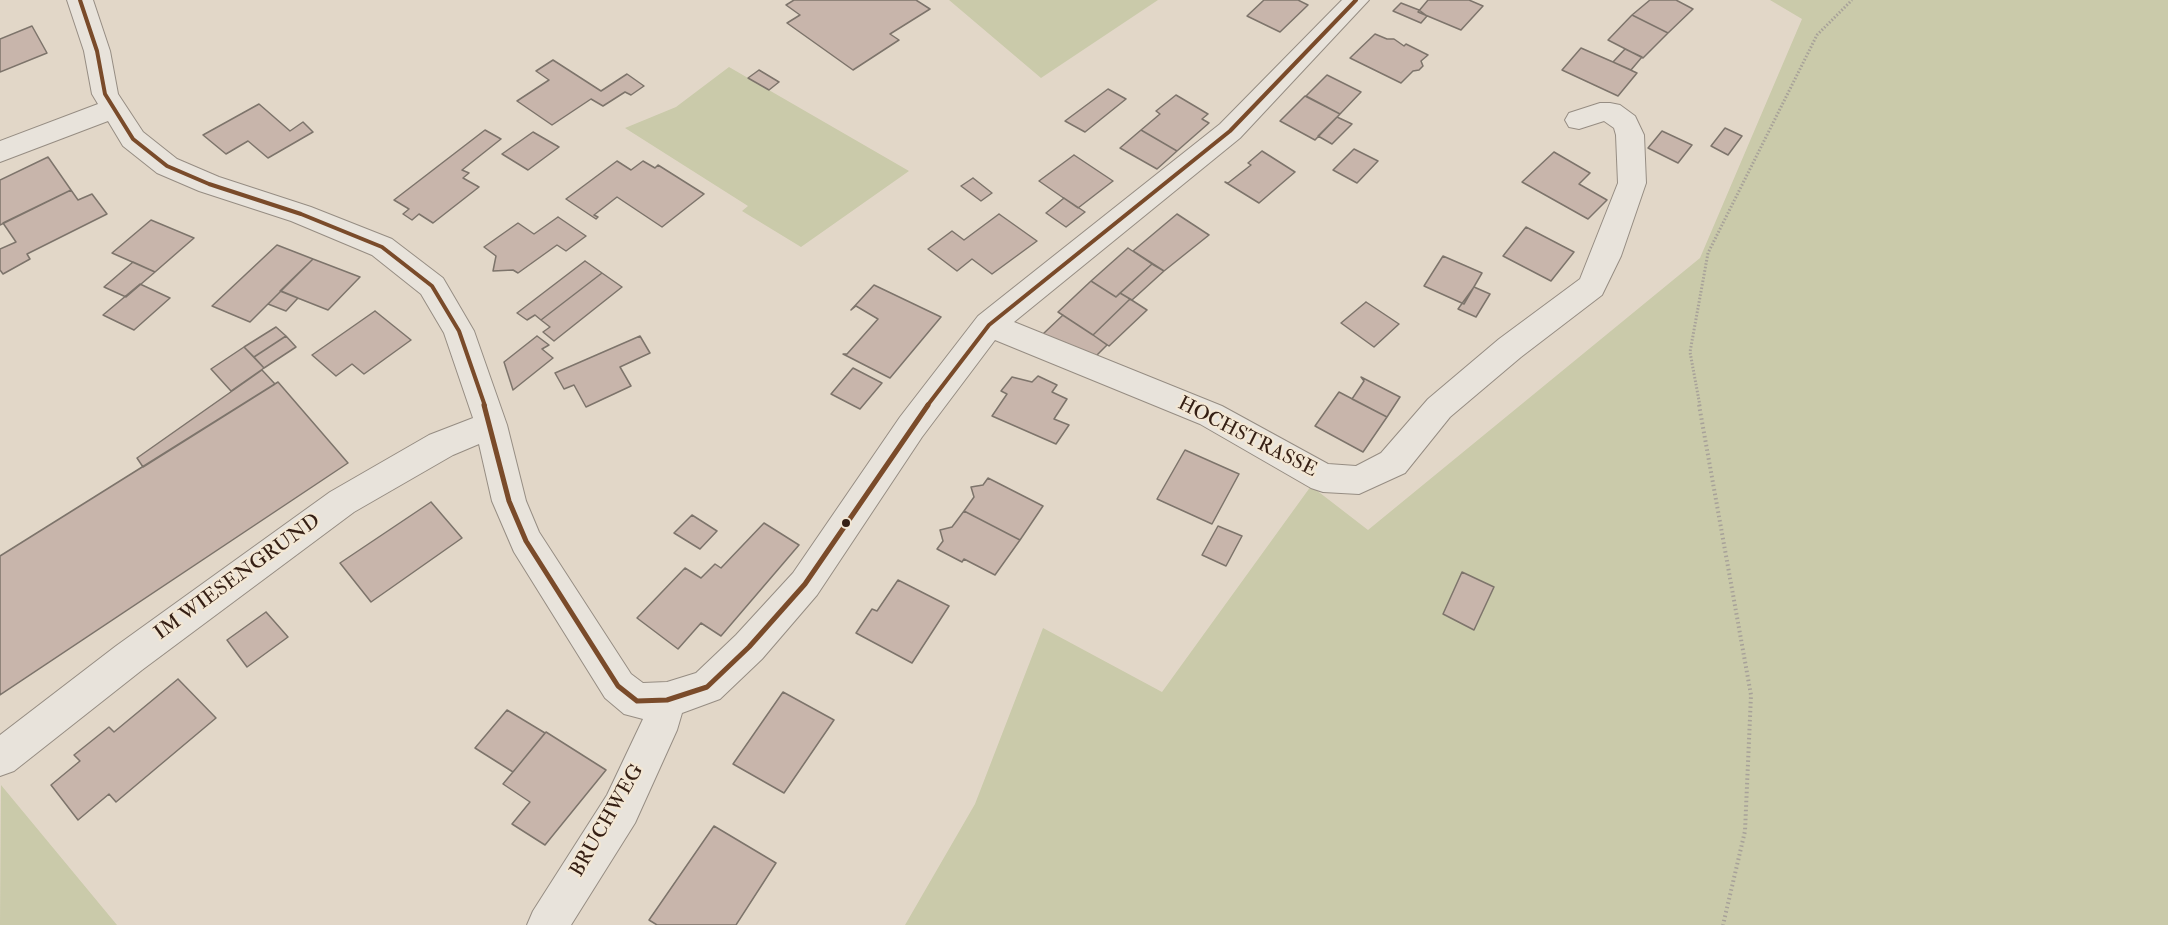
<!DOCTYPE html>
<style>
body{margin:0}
canvas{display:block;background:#e2d7c8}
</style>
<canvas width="2168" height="925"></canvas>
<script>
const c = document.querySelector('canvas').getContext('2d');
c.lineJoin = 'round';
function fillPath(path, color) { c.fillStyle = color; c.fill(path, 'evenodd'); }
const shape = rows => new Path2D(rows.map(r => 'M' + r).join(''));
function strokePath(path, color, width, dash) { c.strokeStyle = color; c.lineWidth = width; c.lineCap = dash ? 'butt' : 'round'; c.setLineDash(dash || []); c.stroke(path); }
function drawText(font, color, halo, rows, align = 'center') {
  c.font = font + ' "IM FELL Double Pica",serif'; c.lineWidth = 4.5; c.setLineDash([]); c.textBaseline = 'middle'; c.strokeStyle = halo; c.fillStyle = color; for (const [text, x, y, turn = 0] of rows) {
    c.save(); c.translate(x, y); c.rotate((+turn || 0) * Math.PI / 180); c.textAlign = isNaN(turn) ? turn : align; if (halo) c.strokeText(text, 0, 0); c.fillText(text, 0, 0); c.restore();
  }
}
const green = shape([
 [949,0,1158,0,1041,78],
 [1770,0,2168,0,2168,925,905,925,975,804,1043,628,1162,692,1311,486,1368,530,1700,258,1802,19],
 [729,67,909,171,801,247,742,211,748,206,625,128,676,107],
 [1,785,117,925,0,925]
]);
const building = shape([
 [794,0,916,0,930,9,890,34,899,40,853,70,787,23,800,15,786,5,794,0],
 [1264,0,1298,0,1308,5,1280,32,1247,16,1264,0],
 [1428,0,1469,0,1483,6,1461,30,1418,12,1428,0],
 [1650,0,1676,0,1693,9,1668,33,1632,15,1650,0],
 [1401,3,1419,10,1427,16,1421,23,1393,11,1401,3],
 [1632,15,1668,33,1643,58,1608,40,1632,15],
 [32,26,47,53,0,72,0,39,32,26],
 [1375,34,1387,39,1394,39,1404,46,1406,44,1428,55,1421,61,1423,66,1419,70,1413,71,1401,83,1350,58,1375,34],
 [1581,48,1613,62,1637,73,1618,96,1562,70,1581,48],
 [1625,49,1642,57,1631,70,1613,62,1625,49],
 [553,60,601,91,627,74,644,86,631,95,625,92,603,106,591,99,552,125,517,101,549,80,536,71,553,60],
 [759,70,779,82,769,90,748,78,759,70],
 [1327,75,1361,92,1340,114,1306,96,1327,75],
 [1108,89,1126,99,1085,132,1065,121,1108,89],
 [1176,95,1208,114,1202,119,1209,123,1177,151,1141,130,1160,114,1156,111,1176,95],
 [1305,96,1340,114,1315,140,1280,121,1305,96],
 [259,104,290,131,303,122,313,132,268,158,248,141,226,154,203,135,259,104],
 [1337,117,1352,124,1332,144,1318,136,1337,117],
 [1725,128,1742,136,1728,155,1711,146,1725,128],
 [485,130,501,139,462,170,469,173,463,178,479,187,433,223,419,214,412,220,403,214,409,209,394,200,485,130],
 [1141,130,1177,151,1157,169,1120,148,1141,130],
 [1662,131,1692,145,1678,163,1648,148,1662,131],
 [533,132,559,147,528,170,502,154,533,132],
 [1354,149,1378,161,1357,183,1333,170,1354,149],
 [1262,151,1295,172,1259,203,1225,182,1228,183,1251,165,1248,163,1262,151],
 [1554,152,1590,173,1579,184,1607,200,1588,219,1522,182,1554,152],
 [1074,155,1113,181,1078,208,1039,181,1074,155],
 [48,157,71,190,0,225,0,180,48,157],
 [617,161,631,170,643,161,655,168,658,165,704,194,662,227,617,197,594,215,598,217,596,219,566,199,617,161],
 [973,178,992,193,981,201,961,186,973,178],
 [71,190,78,200,92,194,107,214,27,254,30,259,3,274,0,270,0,249,16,242,3,223,71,190],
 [1064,198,1085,212,1066,227,1046,213,1064,198],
 [999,214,1037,241,992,274,972,259,957,271,928,249,952,231,964,240,999,214],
 [1177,214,1209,235,1164,271,1133,251,1177,214],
 [558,217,586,236,566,251,557,245,518,273,513,270,493,271,496,256,484,247,518,223,534,234,558,217],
 [151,220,194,238,155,272,112,253,151,220],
 [1526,227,1574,252,1551,281,1503,256,1526,227],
 [277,245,313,259,250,322,212,306,277,245],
 [1128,248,1152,264,1116,297,1091,281,1128,248],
 [1443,256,1482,273,1464,304,1424,286,1443,256],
 [313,259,360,277,328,310,280,291,313,259],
 [585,261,602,273,541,320,535,315,527,320,517,313,585,261],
 [133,262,155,272,126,297,104,287,133,262],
 [1152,264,1164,271,1132,300,1120,293,1152,264],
 [602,273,622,287,554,341,543,332,550,327,541,320,602,273],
 [1091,281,1116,297,1120,293,1130,299,1093,335,1058,312,1091,281],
 [140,284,170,298,134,330,103,315,140,284],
 [874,285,941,317,890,378,843,354,847,354,878,319,856,306,851,310,874,285],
 [1474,287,1490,294,1476,317,1458,309,1474,287],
 [281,291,298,298,286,311,268,304,281,291],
 [1130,299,1147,310,1109,346,1093,335,1130,299],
 [1366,302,1399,324,1374,347,1341,323,1366,302],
 [375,311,411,340,364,374,352,364,336,376,312,355,375,311],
 [1063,315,1093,335,1107,345,1095,357,1043,334,1063,315],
 [276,327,286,336,254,357,244,347,276,327],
 [286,336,296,347,264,368,254,357,286,336],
 [537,336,549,345,542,349,553,358,513,390,504,362,537,336],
 [640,336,650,353,620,367,631,386,586,407,574,385,564,389,555,373,640,336],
 [244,347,264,368,231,391,211,369,244,347],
 [853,368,882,383,860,409,831,394,853,368],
 [262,370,275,384,143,467,137,458,262,370],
 [1038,376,1057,385,1052,392,1067,399,1054,419,1069,425,1056,444,992,416,1007,394,1001,391,1012,377,1032,382,1038,376],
 [1361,377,1400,397,1387,417,1352,399,1364,381,1361,377],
 [278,382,348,463,0,695,0,556,278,382],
 [1339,392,1387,417,1363,452,1315,426,1339,392],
 [1185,450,1239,474,1212,524,1157,499,1185,450],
 [988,478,1043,506,1020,540,964,511,974,497,971,487,983,485,988,478],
 [431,502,462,538,371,602,340,563,431,502],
 [964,511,1020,540,995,575,964,559,962,562,937,549,943,541,940,530,952,527,964,511],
 [692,515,717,531,700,549,674,533,692,515],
 [764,523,799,545,721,636,701,623,678,649,637,618,685,568,701,578,715,564,721,568,764,523],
 [1218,526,1242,536,1226,566,1202,555,1218,526],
 [1462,572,1494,587,1474,630,1443,614,1462,572],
 [898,580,949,606,912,663,856,633,872,609,877,611,898,580],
 [266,612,288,637,247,667,227,640,266,612],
 [178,679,216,718,116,802,109,794,78,820,51,785,80,761,74,755,109,727,114,732,178,679],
 [783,692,834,720,784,793,733,764,783,692],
 [507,710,545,733,513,772,475,748,507,710],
 [546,732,606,770,545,845,512,824,530,802,503,784,546,732],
 [714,826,776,863,736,925,657,925,649,920,714,826]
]);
const pathFar1 = shape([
 [1700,406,1690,352,1708,253,1817,35,1852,0]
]);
const path = shape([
 [1699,405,1751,695,1745,831,1723,925]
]);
const minor = shape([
 [67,0,93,0,110,51,118,94,143,132,177,159,219,177,311,207,392,239,443,278,474,331,507,425,526,501,539,532,631,674,643,683,667,682,696,673,736,635,793,573,900,417,978,316,1220,124,1342,0,1369,0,1240,138,1014,322,1222,406,1328,464,1356,466,1381,453,1428,399,1499,339,1580,279,1618,183,1616,135,1614,128,1604,121,1579,129,1569,127,1565,120,1569,113,1600,103,1610,103,1620,105,1635,116,1644,135,1646,183,1621,256,1602,295,1521,357,1450,417,1405,473,1359,494,1323,492,1311,488,1200,424,995,340,922,437,817,595,762,659,720,699,682,713,677,730,635,823,571,925,527,925,533,911,607,795,643,719,624,714,605,698,514,552,492,501,479,444,453,455,354,512,142,670,14,771,0,776,0,735,116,646,330,492,429,435,473,418,444,333,421,294,372,255,291,221,199,191,157,173,123,146,108,121,0,162,0,141,98,104,92,94,84,51,67,0]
]);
const bus1Far1 = shape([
 [80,0,97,51,105,94,133,139,167,166,209,184,301,214,382,247,432,286,459,331,485,406],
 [927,406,989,325,1230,131,1356,0]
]);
const bus1 = shape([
 [484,405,509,501,526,541,618,686,637,701,667,700,707,687,749,647,805,584,928,405]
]);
const markers = [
 [846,523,5,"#351f14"]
];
const streetNames = [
 ["HOCHSTRASSE",1247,438,27],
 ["IM WIESENGRUND",238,578,-36],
 ["BRUCHWEG",608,821,-60]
];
fillPath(green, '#cacaaa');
fillPath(building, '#c8b5ab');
strokePath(building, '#7d746b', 1.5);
strokePath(minor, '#968d83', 2);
strokePath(pathFar1, '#a7a199', 3, [1.5, 2]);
strokePath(path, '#a7a199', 4, [1.5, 3]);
fillPath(minor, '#e8e3db');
strokePath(bus1Far1, '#7a4b2a', 4);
strokePath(bus1, '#7a4b2a', 5);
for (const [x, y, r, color] of markers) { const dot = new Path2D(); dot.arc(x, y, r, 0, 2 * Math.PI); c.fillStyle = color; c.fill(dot); strokePath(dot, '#f3e7d4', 2); }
drawText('20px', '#351f14', '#f3e7d4', streetNames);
</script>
